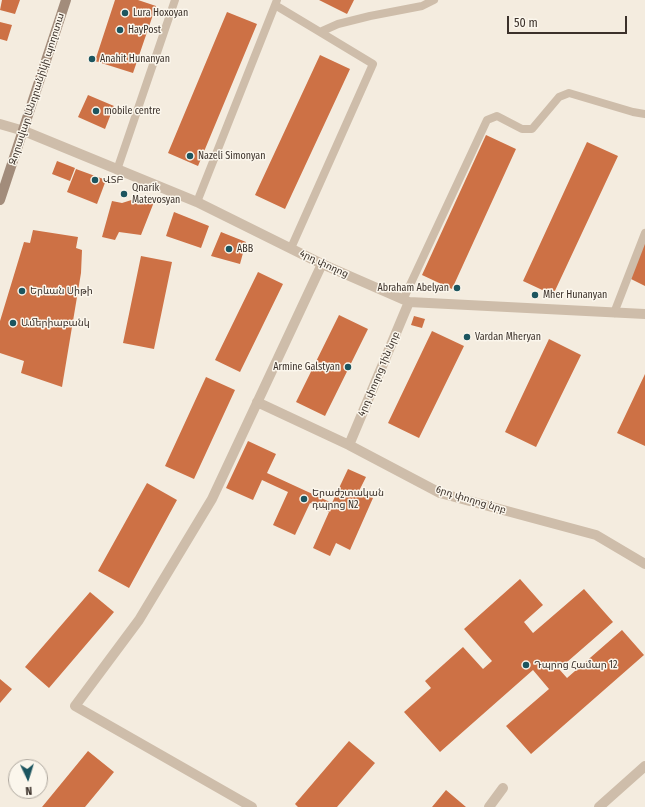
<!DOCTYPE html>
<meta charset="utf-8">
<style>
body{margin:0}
#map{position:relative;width:645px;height:807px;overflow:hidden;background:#f4ecdf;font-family:"Fira Sans Condensed",sans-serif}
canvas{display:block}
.north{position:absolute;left:8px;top:759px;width:40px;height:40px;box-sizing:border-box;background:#fbf6ec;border:1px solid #aea79e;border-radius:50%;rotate:176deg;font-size:11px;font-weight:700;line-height:16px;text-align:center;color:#3b312a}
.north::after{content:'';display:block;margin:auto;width:14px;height:18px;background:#1c555f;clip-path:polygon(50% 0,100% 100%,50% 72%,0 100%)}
.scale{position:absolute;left:507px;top:16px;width:120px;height:18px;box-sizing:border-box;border:2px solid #3b312a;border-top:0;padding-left:5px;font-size:12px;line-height:14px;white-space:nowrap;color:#3b312a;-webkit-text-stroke:3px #fbf6ec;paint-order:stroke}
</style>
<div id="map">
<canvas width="645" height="807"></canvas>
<div class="north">N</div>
<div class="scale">50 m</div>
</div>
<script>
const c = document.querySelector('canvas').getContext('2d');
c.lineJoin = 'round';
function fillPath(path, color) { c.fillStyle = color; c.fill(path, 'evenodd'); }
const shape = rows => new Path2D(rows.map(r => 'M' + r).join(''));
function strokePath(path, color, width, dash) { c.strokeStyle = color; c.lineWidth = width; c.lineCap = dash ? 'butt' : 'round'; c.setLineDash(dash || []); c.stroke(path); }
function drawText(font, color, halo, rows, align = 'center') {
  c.font = font + ' "Fira Sans Condensed","Noto Sans Armenian",sans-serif'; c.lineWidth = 3; c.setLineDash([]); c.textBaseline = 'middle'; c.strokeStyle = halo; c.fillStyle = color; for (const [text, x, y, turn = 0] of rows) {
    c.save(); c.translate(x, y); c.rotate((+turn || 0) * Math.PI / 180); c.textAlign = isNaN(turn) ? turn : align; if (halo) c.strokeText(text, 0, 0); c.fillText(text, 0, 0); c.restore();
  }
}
const building = shape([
 [2,0,20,0,15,14,0,10],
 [115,0,138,0,156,6,133,73,95,61],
 [319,0,354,0,347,14],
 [227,12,257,24,198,166,168,153],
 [0,22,12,25,7,41,0,39],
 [320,55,350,69,285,209,255,195],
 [88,95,114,106,105,129,78,117],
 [486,135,516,149,452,289,422,275],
 [587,142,618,156,553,295,523,281],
 [57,161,75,168,70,181,52,174],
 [76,169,106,180,97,204,67,192],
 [141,197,154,202,141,235,119,232,115,240,102,237,112,201,122,203],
 [174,212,209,226,201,248,166,236],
 [33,230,78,237,76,248,82,250,81,273,62,387,21,373,24,361,0,353,0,321,24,242,30,243],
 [221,232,246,242,240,264,211,256],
 [645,242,645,286,629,278],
 [141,256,172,262,154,349,123,343],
 [258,272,283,284,240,372,215,360],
 [339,315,368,329,325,416,296,402],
 [414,316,425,319,422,328,411,325],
 [432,331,464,346,419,438,388,423],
 [549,339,581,355,536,447,505,432],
 [645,374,645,446,617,433],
 [206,377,235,390,194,479,165,466],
 [248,441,276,454,267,473,332,503,348,469,366,477,359,491,373,498,350,550,336,543,330,556,313,548,329,512,310,503,295,535,273,525,288,492,262,480,253,500,226,488],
 [147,483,177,500,129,588,98,571],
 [520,579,543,605,524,622,533,633,584,589,613,622,559,669,567,678,622,630,644,655,531,754,506,726,549,689,533,670,440,752,404,712,431,688,425,681,463,647,483,669,492,661,464,629],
 [90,592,114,612,49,688,25,667],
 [0,679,12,689,0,703],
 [349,741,375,763,337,807,298,807,295,804],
 [88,751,114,772,85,807,42,807],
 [446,790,466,807,432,807]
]);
const lane = shape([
 [275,5,320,32,338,24,370,16,422,6,434,0],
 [117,170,175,0],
 [197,202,277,0],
 [291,248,373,64,320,32],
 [403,300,487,120,497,116,522,129,532,129,559,97,569,93,633,112,645,114],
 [614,313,645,233]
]);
const street = shape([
 [0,124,24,131,197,202,322,264,409,302,645,314],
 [257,402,349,445,440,493,596,535,645,564],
 [349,445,409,302],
 [252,807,75,706,139,620,212,499,322,264],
 [489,807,503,788],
 [599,807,645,766]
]);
const secondary = shape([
 [0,200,66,0]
]);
const markers = [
 [125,13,4,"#1c555f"],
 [120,30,4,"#1c555f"],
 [92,59,4,"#1c555f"],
 [96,111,4,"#1c555f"],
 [190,156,4,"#1c555f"],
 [95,180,4,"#1c555f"],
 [124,194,4,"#1c555f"],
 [229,249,4,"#1c555f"],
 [457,288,4,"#1c555f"],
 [22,291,4,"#1c555f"],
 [535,295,4,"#1c555f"],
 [13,323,4,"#1c555f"],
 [467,337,4,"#1c555f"],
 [348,367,4,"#1c555f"],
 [304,499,4,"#1c555f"],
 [526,665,4,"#1c555f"]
];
const poiNames = [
 ["Lura Hoxoyan",133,13],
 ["HayPost",128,30],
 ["Anahit Hunanyan",100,59],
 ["mobile centre",104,111],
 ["Nazeli Simonyan",198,156],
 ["ՎՏԲ",103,180],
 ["Qnarik",132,188],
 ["Matevosyan",132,200],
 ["ABB",237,249],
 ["Abraham Abelyan",449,288,"right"],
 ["Երևան Սիթի",30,291],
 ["Mher Hunanyan",543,295],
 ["Ամերիաբանկ",21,323],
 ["Vardan Mheryan",475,337],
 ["Armine Galstyan",340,367,"right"],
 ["Երաժշտական",312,493],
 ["դպրոց N2",312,505],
 ["Դպրոց Համար 12",534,665]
];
const streetNames = [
 ["Զորավար Անդրանիկի պողոտա",37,89,-72],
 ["4րդ փողոց",324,264,25],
 ["4րդ փողոց 1ին նրբ",379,374,-67],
 ["6րդ փողոց նրբ",471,500,17]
];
fillPath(building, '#cd7145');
strokePath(lane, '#cebdaa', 8);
strokePath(street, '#cebdaa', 10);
strokePath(secondary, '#a28c7b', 10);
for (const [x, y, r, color] of markers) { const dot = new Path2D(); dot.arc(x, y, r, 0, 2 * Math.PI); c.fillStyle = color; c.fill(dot); strokePath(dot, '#fbf6ec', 1.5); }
drawText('10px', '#3b312a', '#fbf6ec', poiNames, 'left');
drawText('10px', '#3b312a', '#fbf6ec', streetNames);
</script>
